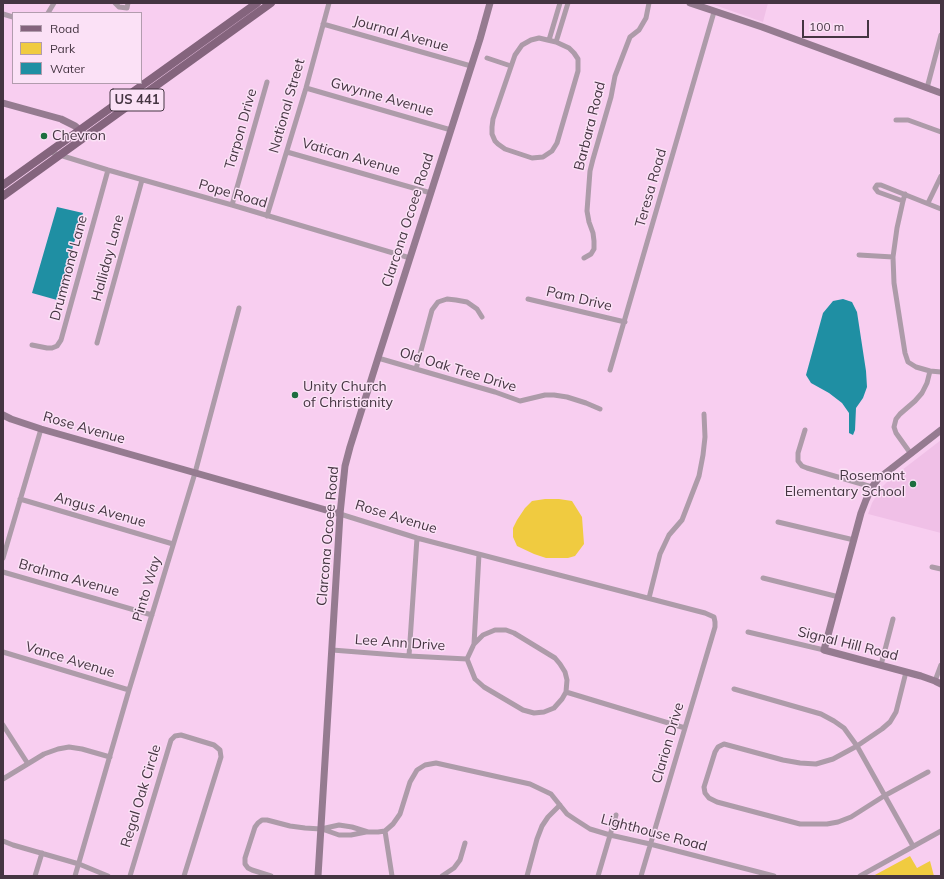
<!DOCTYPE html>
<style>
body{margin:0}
#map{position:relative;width:944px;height:879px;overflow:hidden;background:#f8cef0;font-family:Mulish,sans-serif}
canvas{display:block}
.frame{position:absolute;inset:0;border:4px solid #453542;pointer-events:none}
.legend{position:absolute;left:12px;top:12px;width:130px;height:72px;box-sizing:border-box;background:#fbe1f6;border:1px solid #b29cae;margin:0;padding:5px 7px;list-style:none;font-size:12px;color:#453542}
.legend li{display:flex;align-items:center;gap:8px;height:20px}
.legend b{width:20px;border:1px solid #b29cae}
.scale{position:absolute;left:802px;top:20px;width:67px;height:18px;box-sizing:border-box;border:2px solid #453542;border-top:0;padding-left:5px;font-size:12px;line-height:14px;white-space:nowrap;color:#453542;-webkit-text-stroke:3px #fbe1f6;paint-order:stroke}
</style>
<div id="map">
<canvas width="944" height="879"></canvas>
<div class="frame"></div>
<ul class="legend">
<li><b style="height:5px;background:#84647d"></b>Road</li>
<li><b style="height:11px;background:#f0cb40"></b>Park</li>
<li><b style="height:11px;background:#1f8fa3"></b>Water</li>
</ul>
<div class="scale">100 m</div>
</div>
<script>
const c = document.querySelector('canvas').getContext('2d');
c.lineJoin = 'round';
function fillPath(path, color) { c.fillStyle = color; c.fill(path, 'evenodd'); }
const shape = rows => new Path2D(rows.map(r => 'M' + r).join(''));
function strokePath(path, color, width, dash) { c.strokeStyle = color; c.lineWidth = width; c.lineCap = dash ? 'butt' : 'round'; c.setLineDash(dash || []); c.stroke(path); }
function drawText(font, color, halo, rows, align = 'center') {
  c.font = font + ' Mulish,sans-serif'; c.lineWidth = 3; c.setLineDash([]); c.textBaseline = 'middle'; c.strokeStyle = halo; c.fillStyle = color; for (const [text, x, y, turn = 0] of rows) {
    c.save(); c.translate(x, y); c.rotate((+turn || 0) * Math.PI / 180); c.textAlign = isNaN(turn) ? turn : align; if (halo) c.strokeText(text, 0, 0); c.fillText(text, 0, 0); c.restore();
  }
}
const built = shape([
 [709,3,768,3,763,22],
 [941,440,941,533,868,514,872,503,881,488,889,480]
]);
const green = shape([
 [545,499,559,499,572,501,582,517,584,544,575,556,568,558,546,558,534,554,517,546,513,537,513,528,517,520,525,508,532,501],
 [910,856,917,868,930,861,934,876,873,876]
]);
const water = shape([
 [57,207,83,213,57,300,32,293],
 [843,299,852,302,857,312,866,371,867,387,863,398,856,408,855,430,853,435,849,433,849,413,842,403,829,393,811,383,806,375,823,313,833,301]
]);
const street = shape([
 [115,3,119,7,127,8,128,3],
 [48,13,54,3],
 [3,14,13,17],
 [323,24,471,66],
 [539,38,556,42,569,48,574,53,578,59,578,71,557,143,552,151,543,157,532,158,505,149,498,144,495,141,492,134,492,127,493,119,515,55,522,45,531,40,539,38],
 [549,40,560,3],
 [556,42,568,3],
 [487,58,511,66],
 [306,88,451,130],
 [927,88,941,35],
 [896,120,908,120,941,132],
 [50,152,108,170,232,205,410,258],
 [287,152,431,193],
 [905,194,903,201,897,228,893,257,894,283,905,353,908,362,916,367,930,371,941,372],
 [903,201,878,192,875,188,877,185,881,185,941,209],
 [928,203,941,176],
 [232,205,267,82],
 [267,216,306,88,329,3],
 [859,255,893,257],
 [584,258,591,254,594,249,594,241,593,233,589,222,587,211,590,171,593,159,611,97,615,76,630,37,639,30,646,18,649,3],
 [528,299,625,322],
 [97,343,142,180],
 [32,345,47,348,52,348,57,346,61,340,108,170],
 [378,358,495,392,520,401,545,395,554,395,567,397,586,403,600,409],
 [416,369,432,310,438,302,447,299,456,300,467,302,477,309,482,317],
 [610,370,714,12],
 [805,430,798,453,798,461,802,466,807,468,872,487],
 [911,454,896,433,894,427,896,419,900,414,915,401,922,393,927,383,930,371],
 [20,499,173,544],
 [340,514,417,538,705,613,714,617,715,622,715,627,641,876],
 [778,522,854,540],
 [3,558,41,429],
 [932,567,941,569],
 [3,572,152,615],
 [763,578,839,597],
 [649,598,660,554,669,535,682,520,699,476,703,455,705,437,704,414],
 [495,630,506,630,514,633,555,658,560,664,565,672,567,680,566,692,562,699,554,708,544,712,534,713,523,710,484,687,475,679,467,659,474,644,483,635,495,630],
 [748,632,824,650],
 [474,644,479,554],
 [332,650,409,656,467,659],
 [3,652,129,690],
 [409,656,417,538],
 [881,665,893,619],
 [906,672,896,712,890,722,882,729,857,746,833,759,816,764,800,763,783,760,724,744,718,747,715,752,704,787,705,793,709,798,717,802,800,824,827,824,838,822,851,817,884,796,928,772],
 [935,681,941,665],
 [734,689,821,714,834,721,844,728,857,746,913,846],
 [566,692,685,728],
 [3,725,28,764],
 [3,779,44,754,58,749,69,747,82,749,110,757],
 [322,829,339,835,351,835,366,832],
 [385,831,392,876],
 [3,841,13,845,79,864,108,876],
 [35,876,42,853],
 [75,876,129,690,195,473,239,308],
 [130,876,171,740,175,736,181,735,214,745,220,750,221,757,184,876],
 [271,876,252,870,248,868,245,864,245,858,255,827,258,823,262,820,267,820,290,826,305,828,321,829,339,825,352,827,368,832,378,832,385,831,393,824,400,814,410,782,417,770,425,765,436,763,530,784,551,794,567,814,576,820,590,829,610,835,650,844,774,876],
 [442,876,454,868,460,860,465,843],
 [527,876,537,839,542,826,548,817,560,805],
 [598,876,616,815],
 [860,876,941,831]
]);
const secondary = shape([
 [690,3,762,27,941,93],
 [3,103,61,119,75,126,83,133],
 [3,415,11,419,41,429,340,514],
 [941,430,878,479,872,487,866,500,861,513,824,650,921,676,935,681,941,684],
 [318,876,340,514,345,466,350,447,378,358,480,39,490,3]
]);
const primary = shape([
 [3,185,257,3],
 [3,196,271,3]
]);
const markers = [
 [44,136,4,"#1d6e3f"],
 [295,395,4,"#1d6e3f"],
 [913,484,4,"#1d6e3f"]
];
const shields = [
 [137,100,54]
];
const shieldNames = [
 ["US 441",137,100]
];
const streetNames = [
 ["Journal Avenue",401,34,16],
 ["Gwynne Avenue",382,97,16],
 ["National Street",287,106,-74],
 ["Barbara Road",590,126,-76],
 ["Tarpon Drive",241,129,-74],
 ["Vatican Avenue",351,157,16],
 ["Teresa Road",651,188,-74],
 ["Pope Road",233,194,16],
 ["Clarcona Ocoee Road",408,220,-72],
 ["Halliday Lane",108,258,-75],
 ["Drummond Lane",69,268,-75],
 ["Pam Drive",579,299,13],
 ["Old Oak Tree Drive",458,370,17],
 ["Rose Avenue",84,428,16],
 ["Angus Avenue",100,510,16],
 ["Rose Avenue",396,517,17],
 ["Clarcona Ocoee Road",328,536,-85],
 ["Brahma Avenue",69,578,16],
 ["Pinto Way",147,589,-73],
 ["Lee Ann Drive",400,643,4],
 ["Signal Hill Road",848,644,14],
 ["Vance Avenue",70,660,17],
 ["Clarion Drive",668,743,-74],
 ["Regal Oak Circle",141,796,-73],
 ["Lighthouse Road",654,833,15]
];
const poiNames = [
 ["Chevron",52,136],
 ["Unity Church",303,387],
 ["of Christianity",303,403],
 ["Rosemont",905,476,"right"],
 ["Elementary School",905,492,"right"]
];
fillPath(built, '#f0c0e7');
fillPath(green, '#f0cb40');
fillPath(water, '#1f8fa3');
strokePath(street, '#ad9ba9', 5);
strokePath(secondary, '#957b90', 7);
strokePath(primary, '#84647d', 8);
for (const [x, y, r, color] of markers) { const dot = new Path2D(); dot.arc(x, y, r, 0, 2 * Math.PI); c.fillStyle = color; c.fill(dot); strokePath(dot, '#fbe1f6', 1.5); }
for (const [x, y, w] of shields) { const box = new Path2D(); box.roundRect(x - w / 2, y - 11, w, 22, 3); c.fillStyle = '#fbe1f6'; c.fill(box); strokePath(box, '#453542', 1); }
drawText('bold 13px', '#453542', null, shieldNames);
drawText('14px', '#453542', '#fbe1f6', streetNames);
drawText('14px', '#453542', '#fbe1f6', poiNames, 'left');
</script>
